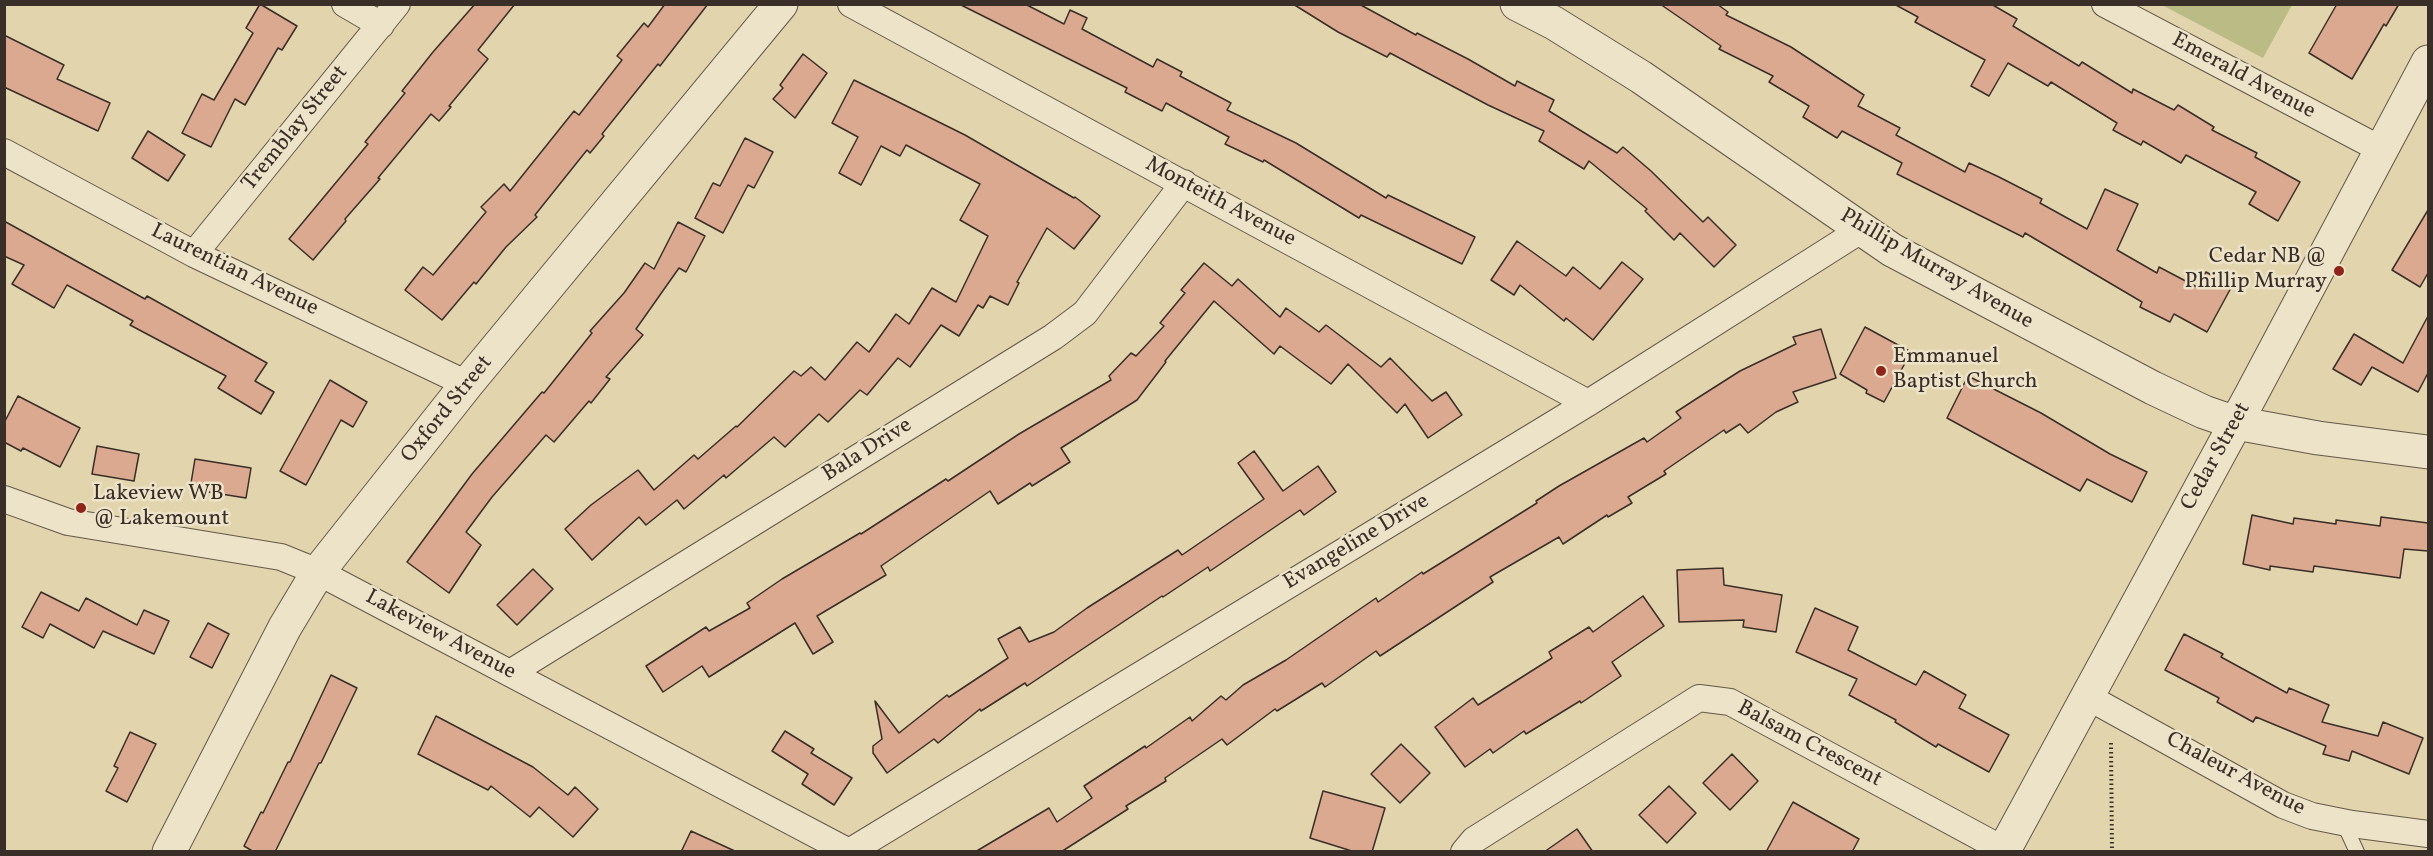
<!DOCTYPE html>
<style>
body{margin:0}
#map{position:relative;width:2433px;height:856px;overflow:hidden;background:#e2d4ac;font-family:Vollkorn,serif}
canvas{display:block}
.frame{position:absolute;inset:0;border:6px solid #3a2e28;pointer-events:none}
</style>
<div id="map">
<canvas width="2433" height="856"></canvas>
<div class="frame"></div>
</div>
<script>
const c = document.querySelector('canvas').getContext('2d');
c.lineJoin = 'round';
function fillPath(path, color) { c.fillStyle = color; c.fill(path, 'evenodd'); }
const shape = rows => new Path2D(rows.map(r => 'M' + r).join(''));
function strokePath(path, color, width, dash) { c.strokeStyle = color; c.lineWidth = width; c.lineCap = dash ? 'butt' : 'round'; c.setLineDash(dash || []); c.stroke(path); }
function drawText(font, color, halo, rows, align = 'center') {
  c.font = font + ' Vollkorn,serif'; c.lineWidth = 5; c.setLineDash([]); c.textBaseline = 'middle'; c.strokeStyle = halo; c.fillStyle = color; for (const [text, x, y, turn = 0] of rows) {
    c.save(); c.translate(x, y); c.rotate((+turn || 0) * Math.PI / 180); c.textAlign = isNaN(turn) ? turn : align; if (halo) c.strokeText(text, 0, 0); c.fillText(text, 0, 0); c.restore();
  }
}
const green = shape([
 [2162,5,2292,5,2263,58]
]);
const building = shape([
 [260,4,297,26,282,50,278,48,245,105,235,99,211,147,182,133,202,94,214,100,253,33,246,28,260,4],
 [475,4,515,4,478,50,488,59,449,106,451,107,439,121,431,114,378,178,380,179,345,219,346,221,313,260,289,239,368,144,365,142,405,93,402,91,433,52,475,4],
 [665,4,708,4,660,66,658,64,602,134,604,136,590,153,587,150,535,215,537,217,506,247,476,284,474,282,442,320,405,290,423,267,433,275,486,212,481,207,504,184,510,191,574,111,579,115,622,60,617,56,644,23,648,27,665,4],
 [959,4,1025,4,1064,24,1070,10,1087,18,1082,29,1153,67,1157,59,1182,72,1180,76,1231,103,1227,110,1296,143,1386,198,1388,195,1475,237,1462,264,1361,215,1359,218,1264,160,1263,162,1225,144,1229,137,1166,103,1162,111,1125,92,1127,88,959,4],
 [1293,4,1359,4,1416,35,1417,33,1468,59,1515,86,1517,81,1554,100,1549,111,1617,153,1623,147,1651,171,1703,222,1708,217,1736,245,1714,267,1680,233,1674,240,1645,211,1647,209,1589,161,1584,169,1539,141,1544,131,1488,105,1390,53,1387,57,1338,32,1293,4],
 [1660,4,1717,4,1728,12,1726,15,1791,47,1864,95,1858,106,1900,128,1896,135,1965,172,1969,163,1999,177,2042,199,2040,203,2087,229,2105,189,2138,204,2117,250,2157,273,2159,267,2197,287,2206,272,2232,286,2207,332,2174,314,2170,322,2140,307,2142,302,2025,233,2023,237,1897,174,1902,163,1842,131,1837,138,1803,117,1809,106,1769,82,1773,76,1719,49,1721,46,1660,4],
 [1894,4,1991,4,2017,19,2013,26,2079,66,2082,62,2132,93,2133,89,2174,110,2178,105,2214,127,2212,130,2257,153,2255,157,2300,182,2278,221,2249,204,2256,192,2186,155,2181,163,2143,141,2141,145,2113,130,2117,123,2051,82,2048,86,2008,63,1989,96,1971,86,1985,60,1915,22,1918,17,1894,4],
 [2337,4,2399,4,2386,26,2384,24,2352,79,2309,53,2337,4],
 [4,35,64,65,57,79,110,103,98,131,4,87,4,35],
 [803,54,827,73,795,118,773,99,783,88,780,85,803,54],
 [854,80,965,135,1074,198,1075,197,1100,216,1074,249,1047,228,1017,282,1019,283,1008,305,990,296,983,308,978,305,959,336,941,325,910,367,898,358,867,395,860,390,828,422,819,414,785,447,774,437,726,478,724,475,684,509,677,500,646,525,639,517,592,560,565,529,591,505,638,470,654,490,694,455,698,459,736,426,737,427,794,371,801,376,811,367,825,380,857,342,869,352,896,314,909,324,932,288,956,302,988,236,960,220,980,184,906,145,900,156,881,146,861,185,839,173,858,137,832,123,854,80],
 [148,131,185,155,168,181,132,158,148,131],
 [745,138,773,152,754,188,748,185,723,233,695,218,713,183,720,186,745,138],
 [2428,210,2428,273,2420,287,2392,270,2428,210],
 [4,221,145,299,147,296,267,363,255,381,274,392,261,414,218,388,226,376,130,325,133,321,67,285,54,308,12,284,24,265,4,256,4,221],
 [678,222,705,236,686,272,679,268,636,329,643,335,606,377,610,379,591,403,589,401,554,442,546,435,492,497,466,532,481,545,449,593,407,562,472,474,542,392,544,393,592,333,590,331,624,293,645,263,654,269,678,222],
 [1517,241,1566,276,1573,267,1600,289,1622,262,1643,279,1593,340,1566,318,1564,321,1520,285,1514,295,1491,280,1517,241],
 [1204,263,1232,286,1238,279,1280,317,1286,308,1319,332,1326,325,1381,367,1390,358,1432,401,1446,392,1462,415,1428,438,1405,404,1397,413,1348,364,1331,384,1280,346,1274,354,1214,301,1165,361,1166,362,1137,400,1061,448,1070,462,1032,486,1030,483,998,504,990,491,881,566,886,575,817,616,833,642,813,654,795,623,709,677,702,666,663,692,646,666,706,627,709,631,750,608,747,603,782,579,860,533,861,534,946,479,948,481,1019,434,1111,380,1109,376,1131,353,1136,356,1164,326,1160,323,1185,293,1181,290,1204,263],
 [2428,316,2428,373,2418,392,2372,367,2361,385,2333,369,2354,334,2403,363,2428,316],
 [1865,327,1911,352,1884,402,1866,393,1867,390,1840,374,1865,327],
 [1821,329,1836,378,1793,392,1798,402,1776,412,1748,433,1740,424,1726,433,1724,430,1664,471,1666,474,1628,497,1632,503,1608,517,1607,515,1563,544,1559,537,1490,577,1493,582,1380,656,1376,651,1325,687,1322,683,1277,711,1275,709,1227,745,1222,739,1165,778,1166,781,1126,806,1128,809,1061,852,975,852,1049,808,1057,822,1092,798,1084,786,1145,746,1146,748,1190,717,1192,721,1221,696,1226,700,1243,685,1286,660,1376,598,1378,602,1422,572,1423,574,1537,503,1536,501,1559,486,1644,438,1647,442,1681,418,1676,412,1696,399,1740,371,1796,344,1793,337,1821,329],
 [1968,376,2041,413,2110,454,2147,472,2132,502,2087,479,2080,491,1947,418,1968,376],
 [330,380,367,402,353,427,341,420,306,485,280,471,330,380],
 [18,396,80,428,60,467,23,448,21,451,4,442,4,423,18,396],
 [97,446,139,454,134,481,92,474,97,446],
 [1254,451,1283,491,1318,466,1336,492,1304,515,1300,510,1210,571,1208,567,1163,597,1162,596,1027,686,1025,683,981,711,980,709,938,743,934,739,887,773,873,753,873,746,882,739,875,701,899,733,947,695,949,697,1008,658,998,639,1020,627,1029,642,1054,632,1087,608,1178,550,1182,555,1264,499,1238,463,1254,451],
 [195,459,251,468,246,498,190,489,195,459],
 [2252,515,2293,524,2294,518,2336,524,2336,520,2380,526,2381,517,2428,523,2428,551,2404,549,2400,578,2314,566,2313,572,2270,566,2270,570,2243,564,2252,515],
 [1723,568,1724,585,1782,595,1776,632,1743,627,1744,620,1679,622,1677,570,1723,568],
 [533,569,553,589,517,625,497,605,533,569],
 [41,592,79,611,86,598,137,625,144,610,169,621,154,654,103,631,94,648,50,624,43,638,22,627,41,592],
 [1643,596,1664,626,1612,662,1621,676,1581,703,1580,701,1526,734,1524,731,1493,753,1490,749,1465,767,1435,727,1473,698,1478,705,1552,658,1549,652,1589,627,1593,632,1643,596],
 [1815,608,1858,627,1848,650,1916,685,1924,671,1966,695,1959,708,2009,735,1989,772,1938,744,1936,747,1895,722,1896,720,1849,695,1857,679,1796,652,1815,608],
 [208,623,229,634,212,668,190,657,208,623],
 [2184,634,2223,654,2221,657,2287,693,2289,688,2329,705,2322,722,2378,736,2383,722,2423,738,2409,774,2352,751,2349,761,2323,754,2326,746,2256,717,2253,722,2217,702,2219,698,2165,670,2184,634],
 [331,675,357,688,321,763,319,763,275,852,254,852,244,846,261,812,263,813,288,762,290,762,331,675],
 [436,716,533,767,568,795,575,787,598,809,573,837,539,807,530,817,491,786,488,790,418,754,436,716],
 [785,731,814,749,811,753,852,778,834,805,802,784,808,774,772,751,785,731],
 [130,732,156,744,127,802,106,791,118,768,114,766,130,732],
 [1401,744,1430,773,1400,803,1371,774,1401,744],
 [1732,754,1758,781,1730,810,1703,783,1732,754],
 [1669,786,1696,813,1667,843,1639,815,1669,786],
 [1323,791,1385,808,1372,852,1355,852,1310,838,1323,791],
 [1793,802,1859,839,1852,852,1766,852,1793,802],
 [1577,829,1593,852,1544,852,1577,829],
 [691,831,737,852,681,852,691,831]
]);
const path = shape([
 [2111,743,2112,852]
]);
const service = shape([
 [2343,822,2357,852]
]);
const minor = shape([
 [345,4,381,25],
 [851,4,1588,403],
 [2105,4,2382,150],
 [4,152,194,254,467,384],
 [194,254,397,4],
 [4,499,68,522,281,557,318,572,849,852],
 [510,673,1053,337,1085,313,1184,183],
 [2086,696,2283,805,2312,816,2352,824,2428,834],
 [849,852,1588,403,1861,230],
 [1464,852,1474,840,1699,698,1730,702,2004,850]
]);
const tertiary = shape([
 [1517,4,1554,23,1641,77,1892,250,2153,388,2204,412,2236,423,2318,438,2428,452],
 [169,852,285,627,318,572,467,384,781,4],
 [2003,852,2251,395,2428,62]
]);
const markers = [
 [2339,271,6,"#8f2418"],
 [1881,371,6,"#8f2418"],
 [81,508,6,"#8f2418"]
];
const streetNames = [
 ["Emerald Avenue",2243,77,28],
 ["Tremblay Street",296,129,-51],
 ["Monteith Avenue",1220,203,28],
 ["Phillip Murray Avenue",1936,270,30],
 ["Laurentian Avenue",234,271,26],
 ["Oxford Street",448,410,-51],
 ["Bala Drive",868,451,-32],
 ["Cedar Street",2217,457,-61],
 ["Evangeline Drive",1357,543,-31],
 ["Lakeview Avenue",440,636,28],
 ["Balsam Crescent",1809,745,28],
 ["Chaleur Avenue",2235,775,28]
];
const poiNames = [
 ["Cedar NB @",2327,258,"right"],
 ["Phillip Murray",2327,283,"right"],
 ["Emmanuel",1893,358],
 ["Baptist Church",1893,383],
 ["Lakeview WB",93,495],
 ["@ Lakemount",93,520]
];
fillPath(green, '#babb85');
fillPath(building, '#dba890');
strokePath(building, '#3a2e28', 1.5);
strokePath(service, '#645849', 16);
strokePath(minor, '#645849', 28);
strokePath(tertiary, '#645849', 35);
strokePath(path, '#3a2e28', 4, [1.5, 3]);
strokePath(service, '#ece3c9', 14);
strokePath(minor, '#ece3c9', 26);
strokePath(tertiary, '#ece3c9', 33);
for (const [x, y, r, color] of markers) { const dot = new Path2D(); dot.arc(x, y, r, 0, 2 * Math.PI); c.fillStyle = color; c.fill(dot); strokePath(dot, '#ece3c9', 2); }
drawText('22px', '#3a2e28', '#ece3c9', streetNames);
drawText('22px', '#3a2e28', '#ece3c9', poiNames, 'left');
</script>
